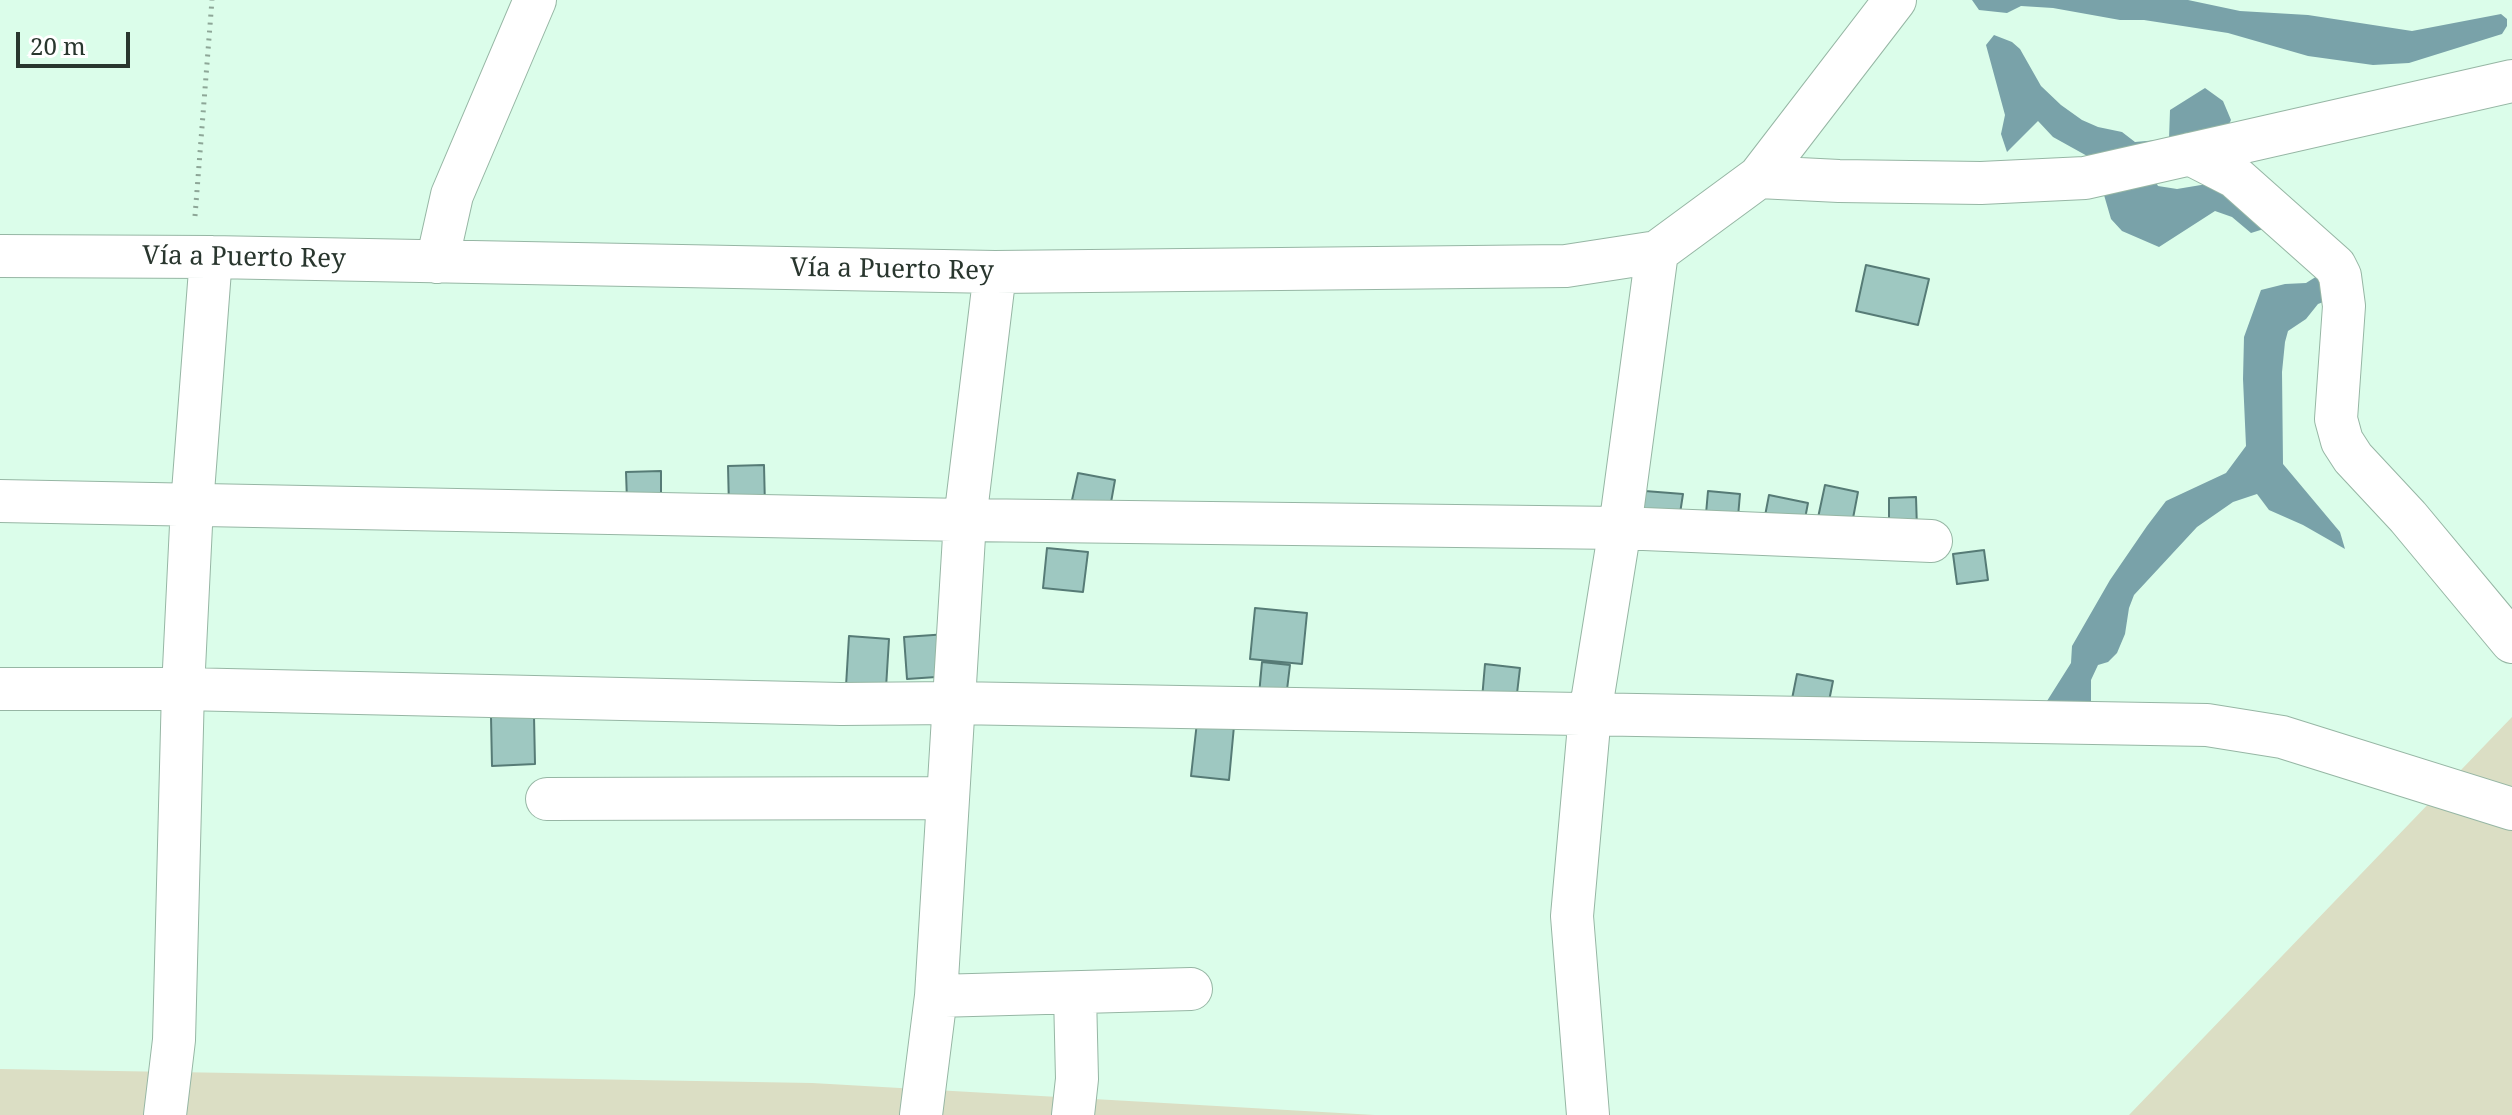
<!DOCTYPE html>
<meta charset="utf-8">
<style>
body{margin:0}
#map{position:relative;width:2512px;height:1115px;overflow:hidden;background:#dbfdea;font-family:"Noto Serif",serif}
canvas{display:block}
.scale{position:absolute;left:16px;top:32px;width:114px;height:36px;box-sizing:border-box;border:4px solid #29362e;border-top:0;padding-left:10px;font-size:24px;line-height:28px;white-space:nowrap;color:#29362e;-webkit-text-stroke:6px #fff;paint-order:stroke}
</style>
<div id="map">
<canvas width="2512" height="1115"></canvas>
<div class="scale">20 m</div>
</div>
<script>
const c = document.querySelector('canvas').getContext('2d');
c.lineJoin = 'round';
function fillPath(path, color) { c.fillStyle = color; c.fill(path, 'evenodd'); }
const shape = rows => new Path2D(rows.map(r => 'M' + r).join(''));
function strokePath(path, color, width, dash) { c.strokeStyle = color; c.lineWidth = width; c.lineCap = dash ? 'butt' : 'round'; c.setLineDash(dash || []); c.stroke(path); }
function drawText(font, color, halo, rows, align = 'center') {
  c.font = font + ' "Noto Serif",serif'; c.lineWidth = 6; c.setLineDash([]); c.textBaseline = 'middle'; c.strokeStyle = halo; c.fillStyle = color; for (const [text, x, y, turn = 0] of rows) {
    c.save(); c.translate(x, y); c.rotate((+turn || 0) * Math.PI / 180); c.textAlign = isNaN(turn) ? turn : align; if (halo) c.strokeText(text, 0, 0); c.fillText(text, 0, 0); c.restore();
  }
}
const green = shape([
 [2512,717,2512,1115,2129,1115],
 [0,1069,812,1083,1375,1115,0,1115]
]);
const water = shape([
 [1972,0,2188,0,2240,11,2308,15,2412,31,2501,14,2507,19,2507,26,2502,34,2409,63,2373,65,2308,56,2228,33,2144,20,2120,20,2053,8,2021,6,2007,13,1979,10],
 [1994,35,2012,42,2020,49,2041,86,2061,105,2082,120,2098,127,2122,132,2135,142,2169,139,2170,110,2205,88,2223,101,2231,120,2220,144,2142,157,2158,186,2177,189,2219,182,2270,227,2251,233,2232,217,2215,211,2159,247,2122,231,2111,219,2104,195,2089,157,2053,137,2038,121,2007,152,2001,134,2005,115,1986,45],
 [2322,273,2331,299,2318,304,2306,319,2288,331,2285,342,2282,372,2283,464,2340,532,2345,549,2303,525,2269,510,2257,494,2233,502,2197,527,2134,595,2129,608,2125,634,2117,653,2108,662,2098,665,2091,680,2091,706,2044,713,2047,701,2071,663,2072,646,2110,580,2147,526,2166,501,2226,473,2246,446,2243,379,2244,337,2261,290,2285,284,2306,283]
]);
const building = shape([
 [1866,265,1929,279,1918,325,1856,311,1866,265],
 [764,465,765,507,729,508,728,466,764,465],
 [661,471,661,500,627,501,626,472,661,471],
 [1078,473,1115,480,1110,508,1072,500,1078,473],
 [1825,485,1858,492,1850,534,1816,527,1825,485],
 [1645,491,1683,494,1679,520,1643,516,1645,491],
 [1708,491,1740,494,1737,528,1705,525,1708,491],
 [1769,495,1808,503,1803,529,1764,521,1769,495],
 [1916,497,1917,529,1889,529,1889,498,1916,497],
 [1047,548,1088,552,1083,592,1043,588,1047,548],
 [1984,550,1988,580,1957,584,1953,554,1984,550],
 [1255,608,1307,613,1302,664,1250,659,1255,608],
 [948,634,951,676,907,679,904,637,948,634],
 [849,636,889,639,886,688,846,686,849,636],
 [1262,662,1290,665,1286,698,1259,695,1262,662],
 [1485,664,1520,668,1516,702,1482,699,1485,664],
 [1797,674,1833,681,1828,706,1792,699,1797,674],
 [534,716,535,764,492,766,491,717,534,716],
 [1197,722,1234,726,1229,780,1191,776,1197,722]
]);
const path = shape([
 [195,216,212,0]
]);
const minor = shape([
 [2190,154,2235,177,2335,266,2340,276,2344,306,2336,419,2342,441,2353,458,2408,517,2512,642],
 [1759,177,1839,181,1981,183,2085,178,2512,81],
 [0,256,211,257,995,272,1566,266,1657,252,1759,177,1895,0],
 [437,262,452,195,535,0],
 [0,501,965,520,1620,528,1931,541],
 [0,689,183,689,841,704,953,703,2207,725,2282,737,2512,809],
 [547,799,947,798],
 [936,996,1191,989],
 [165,1115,174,1040,183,689,192,505,211,257],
 [921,1115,936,996,965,520,995,272],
 [1073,1115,1077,1079,1075,994],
 [1588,1115,1572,916,1590,714,1620,528,1657,252]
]);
const streetNames = [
 ["Vía a Puerto Rey",244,258,1],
 ["Vía a Puerto Rey",892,270,1]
];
fillPath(green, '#dbdec4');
fillPath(water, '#79a2a9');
fillPath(building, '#9ec8c1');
strokePath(building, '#567b76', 2);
strokePath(minor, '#96b6a4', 44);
strokePath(path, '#8da697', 5, [2, 6]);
strokePath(minor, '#fff', 42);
drawText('26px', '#29362e', '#fff', streetNames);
</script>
